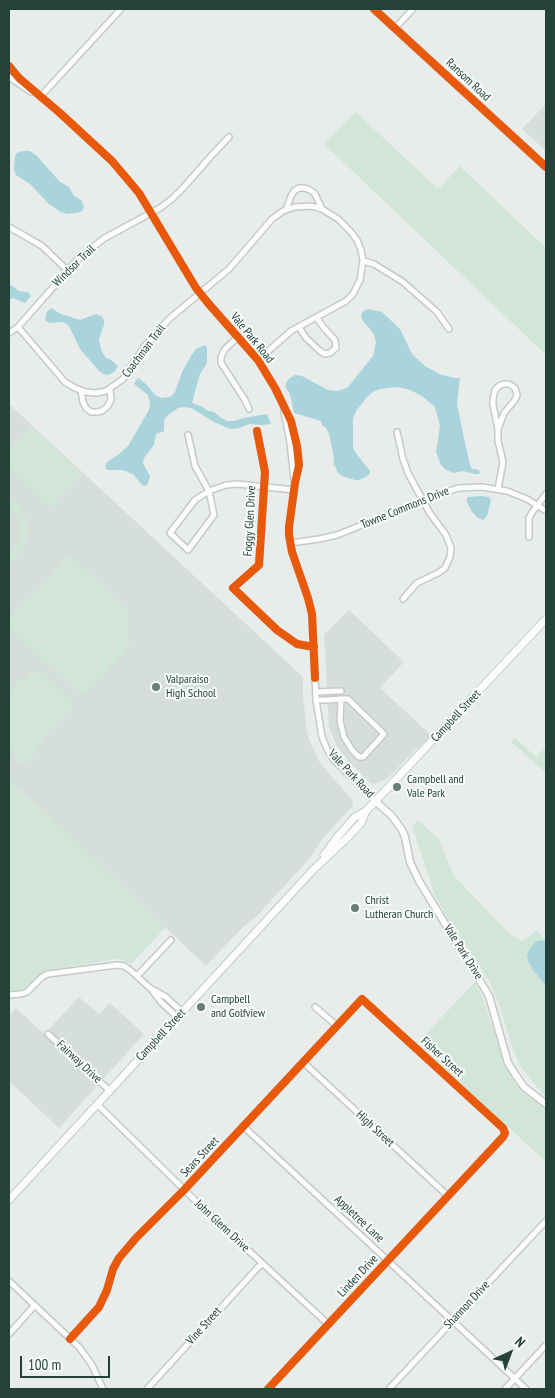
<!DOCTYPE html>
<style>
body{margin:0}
#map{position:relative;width:555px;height:1398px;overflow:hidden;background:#e8edeb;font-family:"PT Sans Narrow",sans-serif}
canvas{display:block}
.frame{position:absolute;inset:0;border:10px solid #24423a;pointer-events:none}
.north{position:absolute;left:485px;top:1328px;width:50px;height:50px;-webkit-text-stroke:4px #f7fbf9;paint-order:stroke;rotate:43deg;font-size:14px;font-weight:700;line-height:20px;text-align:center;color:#24423a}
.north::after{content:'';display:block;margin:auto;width:18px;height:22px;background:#24423a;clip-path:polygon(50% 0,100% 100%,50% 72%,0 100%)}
.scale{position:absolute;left:20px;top:1356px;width:90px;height:22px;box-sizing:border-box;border:2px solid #24423a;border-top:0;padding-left:6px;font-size:15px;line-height:18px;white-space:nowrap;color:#24423a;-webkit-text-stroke:4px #f7fbf9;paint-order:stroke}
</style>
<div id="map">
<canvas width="555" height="1398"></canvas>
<div class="frame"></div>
<div class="north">N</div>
<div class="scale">100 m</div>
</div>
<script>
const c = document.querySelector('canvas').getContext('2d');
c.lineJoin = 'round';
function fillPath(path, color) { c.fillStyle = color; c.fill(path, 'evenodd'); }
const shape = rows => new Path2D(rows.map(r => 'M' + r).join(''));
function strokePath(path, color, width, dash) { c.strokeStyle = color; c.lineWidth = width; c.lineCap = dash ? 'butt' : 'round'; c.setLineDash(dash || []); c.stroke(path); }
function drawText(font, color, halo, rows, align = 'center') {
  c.font = font + ' "PT Sans Narrow",sans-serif'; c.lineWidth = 4; c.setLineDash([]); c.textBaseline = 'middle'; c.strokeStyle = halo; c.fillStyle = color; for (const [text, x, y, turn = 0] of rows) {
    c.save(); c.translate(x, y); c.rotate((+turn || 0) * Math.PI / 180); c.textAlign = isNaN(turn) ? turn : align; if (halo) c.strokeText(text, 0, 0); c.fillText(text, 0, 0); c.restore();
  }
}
const built = shape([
 [546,104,546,151,522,129],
 [9,404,303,677,303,696,307,732,310,742,320,763,353,801,353,806,322,839,311,857,255,918,243,927,206,966,9,779],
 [349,610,404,662,380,688,432,736,414,751,393,773,385,780,374,784,370,783,348,761,337,746,329,727,324,635],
 [79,997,99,1014,110,1003,144,1034,59,1128,9,1081,9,1016,16,1008,44,1034]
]);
const green = shape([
 [356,112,438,189,460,166,546,248,546,355,324,144],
 [31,426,83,474,51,508,9,469,9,449],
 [9,498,17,504,22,509,27,522,28,528,28,536,23,549,9,565,9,554,19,540,20,529,18,518,9,507],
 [69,555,128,609,129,647,85,694,81,694,20,638,9,629,9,617,19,608],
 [32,672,40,672,73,702,73,707,40,743,34,755,23,766,13,757,15,754,9,749,9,696,12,693,10,690,20,679,23,681],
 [515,738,536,757,546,747,546,773,511,742],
 [9,779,166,927,131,964,118,959,111,960,48,970,39,975,26,988,22,990,9,991],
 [418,820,439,839,454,876,508,932,522,941,537,930,545,940,542,940,529,963,533,970,546,986,546,1097,530,1079,519,1064,511,1043,499,1004,490,983,436,899,412,826],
 [475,982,483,998,506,1069,519,1089,530,1098,546,1109,546,1162,417,1043]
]);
const water = shape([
 [23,151,30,151,37,156,60,182,69,187,74,196,81,200,84,207,83,210,81,212,68,214,61,212,49,204,30,184,16,175,14,169,15,156,17,153],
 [9,284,19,291,28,292,31,296,25,303,13,298,9,300],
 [51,308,61,314,80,320,96,314,101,316,104,320,104,325,99,339,100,345,102,352,106,358,111,360,118,366,114,372,108,375,103,374,99,371,80,349,70,328,68,325,63,322,50,323,46,321,45,319,46,317,46,313],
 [369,309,382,312,400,329,412,354,425,366,439,374,455,378,460,378,457,404,462,429,470,465,472,469,479,470,480,474,475,474,463,471,454,473,446,470,441,465,436,452,440,426,435,407,422,396,410,390,398,387,380,389,373,392,367,397,356,411,353,419,353,447,355,452,370,471,370,473,366,477,359,480,355,480,342,476,338,473,335,466,333,465,334,458,329,434,326,428,322,425,321,421,294,413,290,394,285,387,287,381,290,378,295,375,302,376,328,390,337,391,344,389,348,387,373,356,376,342,374,335,370,329,362,320,361,316,363,311],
 [205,345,207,348,207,363,200,374,192,403,203,407,208,411,214,412,220,417,227,421,234,421,244,418,267,414,271,424,262,425,249,424,240,428,230,429,214,422,191,408,184,407,178,408,167,416,164,421,164,431,156,434,154,445,144,458,143,463,150,476,148,484,145,486,142,485,134,475,128,472,122,470,107,470,105,466,107,462,118,455,128,446,149,410,150,404,148,395,134,384,137,379,138,378,146,384,155,395,161,398,170,397,175,392,182,372,191,356,196,349],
 [481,496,489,497,491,500,487,516,483,520,478,518,472,512,466,500,468,497],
 [542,940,546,941,546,986,533,970,529,963,527,956,528,952,531,947,536,941]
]);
const minor = shape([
 [395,28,413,9],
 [9,66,19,78,60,113,112,161,139,193,196,288,208,303,258,360,275,388,291,421,297,446,299,465,295,483,289,527,289,535,292,552,308,598,312,614,316,700,322,737,328,751,334,760,375,801],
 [9,77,31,92],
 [40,97,121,9],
 [286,210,291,196,294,191,299,188,305,188,310,190,315,194,322,209],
 [9,227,42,246,67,270],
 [363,261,374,264,403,282,437,312,449,329],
 [18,327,65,382,75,388,86,392,96,393,106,391,123,379,144,347,169,319,229,269,272,219,283,211,295,207,311,206,322,209,338,219,350,231,357,240,361,250,363,261,360,280,353,294,346,301,291,331,258,360],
 [299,327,306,338,320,351,325,354,330,353,336,348,335,340,324,328,317,318],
 [9,333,18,327,77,260,103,239,160,208,172,199,184,187,212,155,229,137],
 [238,337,225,349,221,357,221,363,245,400,249,409],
 [81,390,83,402,86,408,91,412,97,412,102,411,107,407,111,400,110,389],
 [284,412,290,442,294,480],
 [498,429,504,413,515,400,517,395,515,388,509,384,503,384,499,386,495,390,493,399,493,405,498,429,498,441,503,462,498,489],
 [257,431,265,472,259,565,233,588,277,630,297,644,314,647],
 [397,432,403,459,408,473,429,512,446,535,451,548,450,557,445,568,438,573,417,583,403,599],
 [188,435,195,466,209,491,214,515,188,550,170,533,195,500,209,491,226,485,238,484,294,490],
 [529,537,529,518,533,511,546,494],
 [290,543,319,539,337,535,442,493,459,488,482,487,507,491,527,499,546,511],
 [316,692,341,691],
 [316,700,327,700,341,699,348,699,384,734,363,757,359,757,352,750,344,737,340,721,341,699],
 [137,976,171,940],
 [152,990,161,1002,177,1017],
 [9,995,21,994,27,992,42,977,48,974,117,965,124,966,130,970,150,988,166,997,182,1012],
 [315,1007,337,1026],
 [48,1034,110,1091],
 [303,1062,448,1196],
 [97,1104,208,1213,328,1324],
 [243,1126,526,1389],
 [9,1281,79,1347,92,1365,103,1389],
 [9,1334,35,1305],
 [70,1339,99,1307,107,1290,113,1269,119,1258,136,1238,184,1190,362,999,503,1128,505,1133,503,1137,268,1389],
 [147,1389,262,1263],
 [389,1389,546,1221],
 [505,1389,546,1345]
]);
const tertiary = shape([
 [375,801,392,816,402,830,405,837,410,862,419,881,480,981,489,996,508,1063,515,1074,524,1087,546,1104]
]);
const secondary = shape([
 [374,9,546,167],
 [324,855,339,835,355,817,366,811,384,792,546,619],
 [9,1200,313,870,344,841,361,823,366,811]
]);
const cycleway = shape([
 [374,9,546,167],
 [9,66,19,78,60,113,112,161,139,193,196,288,208,303,258,360,275,388,291,421,297,446,299,465,295,483,289,527,289,535,292,552,308,598,312,614,315,678],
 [257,431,265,472,259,565,233,588,277,630,297,644,314,647],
 [70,1339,99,1307,107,1290,113,1269,119,1258,136,1238,184,1190,362,999,503,1128,505,1133,503,1137,268,1389]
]);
const markers = [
 [156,687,5,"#697e78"],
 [397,787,5,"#697e78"],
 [355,908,5,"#697e78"],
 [201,1007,5,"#697e78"]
];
const streetNames = [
 ["Ransom Road",468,80,43],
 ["Windsor Trail",74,266,-44],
 ["Vale Park Road",252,338,51],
 ["Coachman Trail",144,351,-53],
 ["Towne Commons Drive",405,508,-22],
 ["Foggy Glen Drive",250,521,-87],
 ["Campbell Street",456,716,-47],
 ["Vale Park Road",351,774,47],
 ["Vale Park Drive",463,952,58],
 ["Campbell Street",161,1035,-47],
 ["Fisher Street",442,1057,42],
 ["Fairway Drive",79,1062,43],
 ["High Street",375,1129,43],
 ["Sears Street",200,1157,-47],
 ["Appletree Lane",359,1219,43],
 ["John Glenn Drive",222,1226,43],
 ["Linden Drive",358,1276,-47],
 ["Shannon Drive",467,1305,-47],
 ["Vine Street",204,1326,-48]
];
const poiNames = [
 ["Valparaiso",166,680],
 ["High School",166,694],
 ["Campbell and",407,780],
 ["Vale Park",407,794],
 ["Christ",365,901],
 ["Lutheran Church",365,915],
 ["Campbell",211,1000],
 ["and Golfview",211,1014]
];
fillPath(built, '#d6dedb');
fillPath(green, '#d1e6d8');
fillPath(water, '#a9d4db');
strokePath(minor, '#c5cac8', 8);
strokePath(tertiary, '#c5cac8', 9);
strokePath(secondary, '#c3cbc8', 9);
strokePath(minor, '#fcfcfc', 5);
strokePath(tertiary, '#fcfcfc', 6);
strokePath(secondary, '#fcfcfc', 7);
strokePath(cycleway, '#e8590c', 8);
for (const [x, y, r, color] of markers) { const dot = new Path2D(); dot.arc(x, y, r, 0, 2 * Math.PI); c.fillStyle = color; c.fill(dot); strokePath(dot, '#f7fbf9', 2); }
drawText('12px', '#24423a', '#f7fbf9', streetNames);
drawText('12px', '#24423a', '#f7fbf9', poiNames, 'left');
</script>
